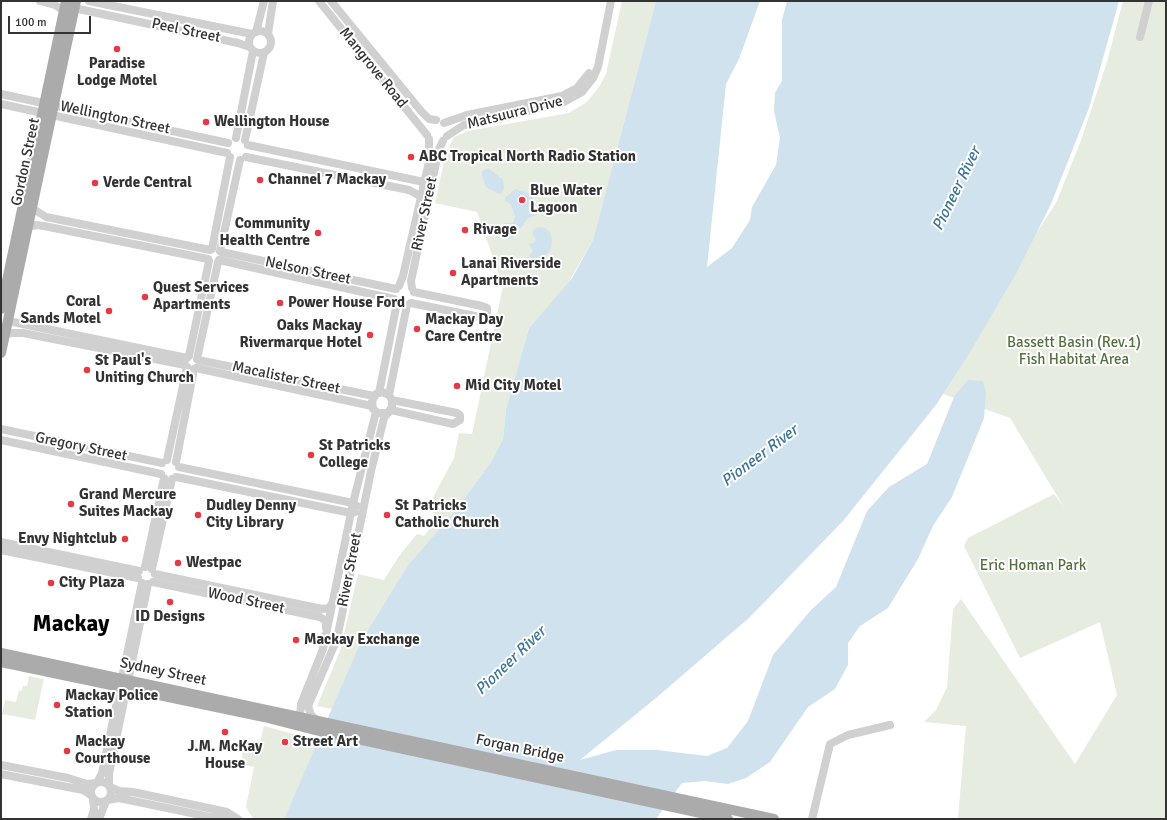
<!DOCTYPE html>
<style>
body{margin:0}
#map{position:relative;width:1167px;height:820px;overflow:hidden;background:#fff;font-family:Signika,sans-serif}
canvas{display:block}
.frame{position:absolute;inset:0;border:2px solid #333;pointer-events:none}
.scale{position:absolute;left:8px;top:16px;width:83px;height:18px;box-sizing:border-box;border:2px solid #333;border-top:0;padding-left:5px;font-size:12px;line-height:14px;white-space:nowrap;color:#333;-webkit-text-stroke:3px #fff;paint-order:stroke}
</style>
<div id="map">
<canvas width="1167" height="820"></canvas>
<div class="frame"></div>
<div class="scale">100 m</div>
</div>
<script>
const c = document.querySelector('canvas').getContext('2d');
c.lineJoin = 'round';
function fillPath(path, color) { c.fillStyle = color; c.fill(path, 'evenodd'); }
const shape = rows => new Path2D(rows.map(r => 'M' + r).join(''));
function strokePath(path, color, width, dash) { c.strokeStyle = color; c.lineWidth = width; c.lineCap = dash ? 'butt' : 'round'; c.setLineDash(dash || []); c.stroke(path); }
function drawText(font, color, halo, rows, align = 'center') {
  c.font = font + ' Signika,sans-serif'; c.lineWidth = 4; c.setLineDash([]); c.textBaseline = 'middle'; c.strokeStyle = halo; c.fillStyle = color; for (const [text, x, y, turn = 0] of rows) {
    c.save(); c.translate(x, y); c.rotate((+turn || 0) * Math.PI / 180); c.textAlign = isNaN(turn) ? turn : align; if (halo) c.strokeText(text, 0, 0); c.fillText(text, 0, 0); c.restore();
  }
}
const green = shape([
 [622,1,656,1,593,240,568,283,529,328,506,409,503,439,491,462,459,506,408,565,361,641,332,709,317,706,340,651,358,574,384,580,399,556,417,534,424,536,430,528,435,513,428,511,430,503,454,458,459,433,472,434,503,286,477,212,435,203,446,153,454,137,468,131,569,113,587,102,599,87,606,74],
 [1123,1,1166,1,1166,819,958,819,966,726,924,722,936,710,947,687,953,609,961,599,1075,764,1117,695,1100,622,1020,658,964,546,968,538,1054,494,1065,509,1010,418,943,394,1020,258,1056,203,1080,143,1107,62],
 [29,676,44,679,35,720,2,714,5,700,16,702,19,690,22,691,23,686,27,686],
 [264,726,318,741,284,819,253,819,246,807,254,767,240,764,245,743,259,746]
]);
const water = shape([
 [656,1,760,1,739,59,726,84,707,267,732,248,750,220,752,207,776,165,780,138,774,111,775,93,782,81,782,20,787,1,1119,1,1089,108,1051,204,1017,272,970,352,936,405,843,521,750,617,656,698,580,760,616,750,657,750,707,756,727,748,748,721,773,655,811,610,836,587,867,511,889,487,927,464,954,397,968,380,983,381,986,393,984,418,952,497,933,526,918,559,888,608,860,626,848,643,848,665,835,689,808,707,770,762,746,778,728,784,705,781,682,783,656,819,284,819,361,641,408,565,459,506,491,462,503,439,506,409,529,328,572,278,593,240],
 [488,168,503,180,504,189,501,194,499,194,486,187,482,176,482,171],
 [515,189,529,193,540,208,538,214,527,219,521,228,516,230,513,237,509,239,503,237,501,229,505,223,513,223,515,216,511,205,505,200,505,198],
 [539,227,545,228,550,232,552,240,551,248,548,253,542,258,530,259,529,255,533,252,529,244,534,243,536,240,532,233,533,230]
]);
const minor = shape([
 [40,1,55,5,64,11],
 [89,1,252,34],
 [319,1,427,135],
 [331,1,421,111,429,119,436,120],
 [74,8,238,43,250,47],
 '249 42a11 11 0 1 1 22 0a11 11 0 1 1-22 0Z',
 [256,32,264,1],
 [268,34,273,1],
 [1140,37,1149,1],
 [1,94,228,143],
 [1,104,227,153],
 [444,123,467,115,562,96,577,88,589,73],
 [447,136,464,125,480,121,499,119,564,102,582,92,593,78,598,67,611,1],
 [236,138,253,51],
 [245,140,264,53],
 [248,145,424,182],
 [246,157,409,190,420,196],
 [32,208,46,217,210,250],
 [28,227,36,225,44,226,208,259],
 [212,249,230,157],
 [220,251,240,160],
 [221,252,396,289],
 [219,260,394,299],
 [399,286,403,276,429,162,429,139],
 [412,288,411,281,439,149,443,141],
 [411,303,480,317,484,317,487,313,487,308,482,306,414,292],
 [8,321,187,358],
 [5,335,12,333,23,333,185,365],
 [189,356,209,261],
 [197,359,218,262],
 [198,360,374,396],
 [196,368,372,406],
 [379,393,397,303],
 [389,395,407,305],
 [391,410,453,424,460,420,460,415,457,413,392,400],
 [1,429,162,463],
 [1,440,161,474],
 [167,460,187,367],
 [176,462,194,369],
 [179,467,353,503,357,506],
 [176,477,351,513,355,512],
 [1,542,139,571],
 [1,550,138,578],
 [145,567,164,478],
 [152,569,172,479],
 [155,574,322,609,329,608,333,602],
 [153,582,320,617,326,621,326,628],
 [300,717,301,704,323,649,353,503,376,412],
 [318,721,311,715,308,706,337,639,371,471,384,418,392,407,392,400,389,395,382,392,376,394,372,401,373,409,378,413,388,413],
 [1,765,68,778,87,784,97,783],
 [1,774,83,790,92,796],
 '91 792a10 10 0 1 1 20 0a10 10 0 1 1-20 0Z',
 [97,783,102,773,142,583],
 [109,785,109,774,148,584],
 [110,787,119,791,133,792,227,812,238,819],
 [108,800,119,798,210,817,223,817,232,819],
 [91,819,94,810,93,799],
 [99,819,106,801],
 [812,819,830,744,848,735,890,725]
]);
const major = shape([
 [1,309,66,1],
 [1,353,76,1],
 [1,653,774,819],
 [1,662,264,717,311,729,728,819]
]);
const markers = [
 [117,49,4,"#e63946"],
 [206,122,4,"#e63946"],
 [411,157,4,"#e63946"],
 [260,180,4,"#e63946"],
 [95,183,4,"#e63946"],
 [522,200,4,"#e63946"],
 [465,230,4,"#e63946"],
 [318,233,4,"#e63946"],
 [453,273,4,"#e63946"],
 [145,297,4,"#e63946"],
 [280,303,4,"#e63946"],
 [109,311,4,"#e63946"],
 [417,329,4,"#e63946"],
 [370,335,4,"#e63946"],
 [87,370,4,"#e63946"],
 [457,386,4,"#e63946"],
 [311,455,4,"#e63946"],
 [71,504,4,"#e63946"],
 [198,515,4,"#e63946"],
 [387,515,4,"#e63946"],
 [125,539,4,"#e63946"],
 [178,563,4,"#e63946"],
 [51,583,4,"#e63946"],
 [170,602,4,"#e63946"],
 [296,640,4,"#e63946"],
 [57,705,4,"#e63946"],
 [225,732,4,"#e63946"],
 [285,742,4,"#e63946"],
 [67,751,4,"#e63946"]
];
const streetNames = [
 ["Peel Street",186,31,12],
 ["Mangrove Road",373,68,51],
 ["Matsuura Drive",515,113,-14],
 ["Wellington Street",115,118,12],
 ["Gordon Street",26,162,-78],
 ["River Street",425,214,-78],
 ["Nelson Street",308,271,12],
 ["Macalister Street",286,378,12],
 ["Gregory Street",81,447,12],
 ["River Street",350,570,-79],
 ["Wood Street",246,601,12],
 ["Sydney Street",163,672,12],
 ["Forgan Bridge",520,749,12]
];
const poiNames = [
 ["Paradise",117,64,"center"],
 ["Lodge Motel",117,81,"center"],
 ["Wellington House",214,122],
 ["ABC Tropical North Radio Station",419,157],
 ["Channel 7 Mackay",268,180],
 ["Verde Central",103,183],
 ["Blue Water",530,191],
 ["Lagoon",530,208],
 ["Community",310,224,"right"],
 ["Health Centre",310,241,"right"],
 ["Rivage",473,230],
 ["Lanai Riverside",461,264],
 ["Apartments",461,281],
 ["Quest Services",153,288],
 ["Apartments",153,305],
 ["Coral",101,302,"right"],
 ["Sands Motel",101,319,"right"],
 ["Power House Ford",288,303],
 ["Mackay Day",425,320],
 ["Care Centre",425,337],
 ["Oaks Mackay",362,326,"right"],
 ["Rivermarque Hotel",362,343,"right"],
 ["St Paul's",95,361],
 ["Uniting Church",95,378],
 ["Mid City Motel",465,386],
 ["St Patricks",319,446],
 ["College",319,463],
 ["Grand Mercure",79,495],
 ["Suites Mackay",79,512],
 ["Dudley Denny",206,506],
 ["City Library",206,523],
 ["St Patricks",395,506],
 ["Catholic Church",395,523],
 ["Envy Nightclub",117,539,"right"],
 ["Westpac",186,563],
 ["City Plaza",59,583],
 ["ID Designs",170,617,"center"],
 ["Mackay Exchange",304,640],
 ["Mackay Police",65,696],
 ["Station",65,713],
 ["Mackay",75,742],
 ["Courthouse",75,759],
 ["Street Art",293,742],
 ["J.M. McKay",225,747,"center"],
 ["House",225,764,"center"]
];
const parkNames = [
 ["Bassett Basin (Rev.1)",1074,343],
 ["Fish Habitat Area",1074,360],
 ["Eric Homan Park",1033,566]
];
const waterNames = [
 ["Pioneer River",957,189,-64],
 ["Pioneer River",760,456,-37],
 ["Pioneer River",511,661,-44]
];
const townNames = [
 ["Mackay",71,625]
];
fillPath(green, '#e6ecdf');
fillPath(water, '#cfe2ee');
strokePath(minor, '#d0d0d0', 8);
strokePath(major, '#ababab', 10);
for (const [x, y, r, color] of markers) { const dot = new Path2D(); dot.arc(x, y, r, 0, 2 * Math.PI); c.fillStyle = color; c.fill(dot); strokePath(dot, '#fff', 1.5); }
drawText('15px', '#333', '#fff', streetNames);
drawText('bold 15px', '#333', '#fff', poiNames, 'left');
drawText('15px', '#56703f', '#fff', parkNames);
drawText('italic 16px', '#3f7597', '#fff', waterNames);
drawText('bold 23px', '#000', '#fff', townNames);
</script>
